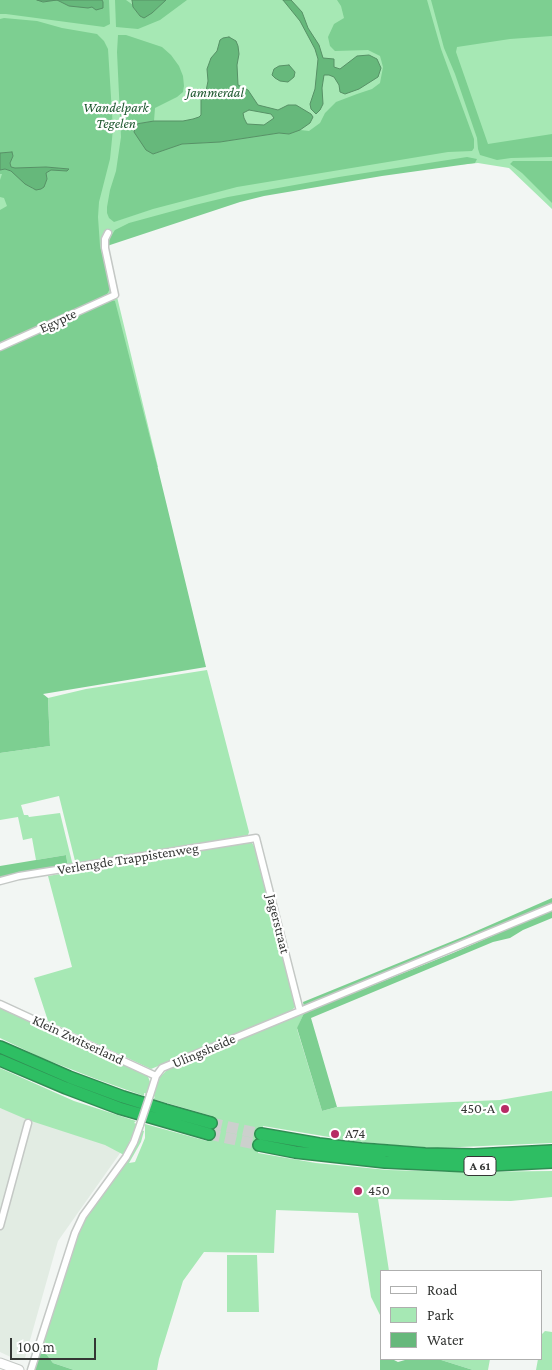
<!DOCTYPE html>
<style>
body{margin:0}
#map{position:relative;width:552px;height:1370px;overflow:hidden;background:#f2f6f3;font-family:"Crimson Pro",serif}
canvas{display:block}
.legend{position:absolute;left:380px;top:1270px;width:162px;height:90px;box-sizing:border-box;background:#fff;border:1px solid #aeafae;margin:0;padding:6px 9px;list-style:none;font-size:15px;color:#343634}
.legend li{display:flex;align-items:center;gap:10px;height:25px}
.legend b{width:25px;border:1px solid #aeafae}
.scale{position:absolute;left:10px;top:1338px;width:86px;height:22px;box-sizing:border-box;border:2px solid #343634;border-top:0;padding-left:6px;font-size:15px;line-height:18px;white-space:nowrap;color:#343634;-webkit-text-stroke:4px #fff;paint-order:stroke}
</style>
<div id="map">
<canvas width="552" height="1370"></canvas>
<ul class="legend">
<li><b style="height:6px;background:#fff"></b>Road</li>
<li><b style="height:14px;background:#a6e8b4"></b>Park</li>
<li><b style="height:14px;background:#66b87b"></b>Water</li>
</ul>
<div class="scale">100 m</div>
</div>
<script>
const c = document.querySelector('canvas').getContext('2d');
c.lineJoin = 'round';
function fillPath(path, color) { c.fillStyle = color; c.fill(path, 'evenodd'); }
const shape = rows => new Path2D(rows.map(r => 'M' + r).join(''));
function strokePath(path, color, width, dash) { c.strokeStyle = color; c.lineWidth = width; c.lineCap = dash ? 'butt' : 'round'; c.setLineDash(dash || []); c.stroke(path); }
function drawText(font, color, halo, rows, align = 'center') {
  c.font = font + ' "Crimson Pro",serif'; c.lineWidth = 4.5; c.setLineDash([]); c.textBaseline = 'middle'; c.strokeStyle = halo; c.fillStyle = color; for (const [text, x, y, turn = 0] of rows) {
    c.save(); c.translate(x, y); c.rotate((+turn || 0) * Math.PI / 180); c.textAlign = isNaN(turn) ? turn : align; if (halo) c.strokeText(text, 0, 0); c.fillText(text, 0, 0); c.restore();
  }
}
const built = shape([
 [0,1108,123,1149,58,1241,25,1358,15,1359,0,1352]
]);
const green = shape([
 [0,0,552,0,552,209,509,168,478,163,375,172,250,197,114,237,106,251,158,467,0,499],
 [207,670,249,832,248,835,76,865,59,796,21,805,24,815,28,815,29,817,60,813,73,866,68,867,66,855,36,860,32,838,23,840,18,817,0,820,0,753,50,746,48,698,86,689],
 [245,842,252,843,254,846,295,1003,295,1007,291,1011,151,1069,48,1021,34,978,72,967,48,876],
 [0,1008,147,1074,150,1082,147,1094,144,1093,144,1096,96,1079,42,1058,0,1038],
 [304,1013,297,1029,322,1111,337,1107,500,1100,552,1091,552,1143,437,1148,394,1145,353,1141,263,1126,258,1153,316,1163,388,1170,458,1172,552,1171,552,1197,511,1201,378,1199,389,1271,381,1271,381,1317,371,1297,358,1213,276,1210,274,1253,204,1252,183,1281,159,1359,157,1370,74,1370,53,1363,47,1355,40,1351,78,1235,85,1218,120,1170,126,1163,136,1145,141,1130,144,1131,141,1142,129,1163,135,1162,145,1138,145,1124,207,1141,212,1116,153,1099,155,1097,153,1096,160,1077,167,1070],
 [0,1068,74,1101,136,1121,134,1123,137,1124,124,1155,105,1145,28,1120,0,1108],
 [227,1255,257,1255,259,1312,227,1312],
 [545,1331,552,1332,552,1370,536,1370,538,1359,541,1359,542,1334],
 [438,1359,490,1359,488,1370,473,1370]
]);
const forest = shape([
 [0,0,37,0,43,2,57,0,69,6,103,2,102,0,109,0,110,24,104,27,6,14,0,14],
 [115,0,126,0,133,5,133,7,140,16,152,13,166,0,187,0,160,20,138,29,116,27],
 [337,0,427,0,441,49,474,139,474,148,472,151,448,152,237,187,153,209,114,222,109,218,107,213,107,207,110,190,116,171,121,137,117,52,118,35,126,35,162,47,171,55,179,66,183,76,184,86,183,92,177,97,155,108,154,121,136,124,153,154,182,144,220,142,279,133,289,134,300,130,309,131,320,123,325,113,336,102,357,94,372,89,380,83,383,67,380,56,368,50,335,51,330,46,328,37,334,24,344,18,341,6],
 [431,0,552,0,552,36,510,39,457,47,456,52,488,144,552,134,552,157,511,158,497,160,480,155,478,149,477,138,455,74,444,48],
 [4,18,37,21,62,28,97,34,104,41,108,49,113,129,110,159,99,202,98,217,100,246,111,287,106,296,0,344,0,210,7,206,4,198,0,197,0,180,2,174,0,174,0,170,5,169,11,171,33,189,47,179,46,173,51,170,67,171,68,169,46,167,15,168,11,167,10,163,13,156,12,152,0,153,0,19],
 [467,157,477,159,475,163,382,176,264,196,240,202,107,246,111,236,115,230,129,223,195,205,228,197,339,177],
 [513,161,552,161,552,203,522,173,510,164],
 [112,300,115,301,158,469,206,667,43,694,48,698,50,746,0,753,0,350],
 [66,855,68,867,0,879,0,866],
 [552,898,552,905,304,1007,303,1002,465,936],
 [552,910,552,918,523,930,510,938,493,942,311,1018,337,1107,322,1111,297,1028,304,1013,453,953],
 [40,1351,47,1355,53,1363,74,1370,35,1370,35,1368],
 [380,1354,381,1359,392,1359,398,1362,405,1360,405,1359,438,1359,473,1370,380,1370]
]);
const water = shape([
 [37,0,102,0,103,2,103,8,96,10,92,7,88,8,69,6,57,0,43,2,37,0],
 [132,0,166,0,152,13,144,18,140,16,133,7,132,0],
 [283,0,291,0,302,12,308,28,319,45,323,58,334,59,334,67,340,69,357,56,369,55,377,59,381,68,378,77,359,89,345,94,340,92,339,85,334,77,329,75,324,75,322,88,323,104,320,110,316,114,311,109,310,104,315,89,318,59,315,49,300,21,283,0],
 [229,37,236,41,238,46,239,54,237,65,238,85,248,90,258,105,278,110,288,105,296,105,311,114,313,117,310,123,300,130,289,134,279,133,220,142,182,144,153,154,146,150,134,132,136,124,154,121,183,121,193,119,199,117,201,115,201,99,206,91,208,81,207,69,211,58,217,51,220,40,223,38,229,37],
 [249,110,271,114,274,118,264,125,247,124,244,118,243,113,249,110],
 [289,65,295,72,294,77,288,82,280,81,275,78,272,75,274,69,279,66,289,65],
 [12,152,13,156,10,163,11,167,15,168,46,167,69,169,67,171,51,170,46,173,47,179,44,187,41,189,36,190,25,184,11,171,5,169,0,170,0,153,12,152]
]);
const motorwayTunnel = shape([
 [211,1123,261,1134],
 [209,1134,259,1145]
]);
const minor = shape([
 [0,347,115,295,105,248,105,239,108,233],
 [0,881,19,876,256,838,300,1011],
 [0,1004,156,1076],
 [150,1095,156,1076,162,1068,552,907],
 [0,1226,28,1123],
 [31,1370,75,1233,83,1216,94,1201,126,1157,134,1142,140,1125]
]);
const secondary = shape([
 [0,1363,19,1370]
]);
const motorway = shape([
 [0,1047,69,1077,123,1097,165,1110,211,1123],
 [0,1060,66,1088,119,1108,209,1134],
 [261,1134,319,1144,361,1149,425,1154,474,1155,552,1151],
 [259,1145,295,1152,385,1162,471,1166,552,1162]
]);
const minorBridge = shape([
 [140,1125,150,1095]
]);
const markers = [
 [505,1109,5,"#b72b65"],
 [335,1134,5,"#b72b65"],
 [358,1191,5,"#b72b65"]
];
const shields = [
 [480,1166,32]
];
const shieldNames = [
 ["A 61",480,1166]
];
const parkNames = [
 ["Jammerdal",215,93],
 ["Wandelpark",116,108],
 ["Tegelen",116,124]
];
const streetNames = [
 ["Egypte",58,321,-25],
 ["Verlengde Trappistenweg",128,859,-9],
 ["Jagerstraat",278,924,76],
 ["Klein Zwitserland",78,1040,25],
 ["Ulingsheide",204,1051,-23]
];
const poiNames = [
 ["450-A",495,1109,"right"],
 ["A74",345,1134],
 ["450",368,1191]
];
fillPath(built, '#e2ece3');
fillPath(green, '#a6e8b4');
fillPath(forest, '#7dcf91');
fillPath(water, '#66b87b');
strokePath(water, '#579166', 1);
strokePath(motorwayTunnel, '#ccd0cd', 11, [11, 5.5]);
strokePath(minor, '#c4c8c5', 9);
strokePath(secondary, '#c4c8c5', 11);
strokePath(motorway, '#308e53', 14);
strokePath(minor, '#fff', 6);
strokePath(secondary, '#fff', 9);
strokePath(motorway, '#2ebe63', 11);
strokePath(minorBridge, '#c4c8c5', 9, []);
strokePath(minorBridge, '#fff', 6);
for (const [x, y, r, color] of markers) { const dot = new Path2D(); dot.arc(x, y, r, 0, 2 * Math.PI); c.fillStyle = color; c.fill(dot); strokePath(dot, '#fff', 2); }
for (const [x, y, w] of shields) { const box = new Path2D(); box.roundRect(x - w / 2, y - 9.5, w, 19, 4); c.fillStyle = '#fff'; c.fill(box); strokePath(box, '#343634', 1); }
drawText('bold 12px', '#343634', null, shieldNames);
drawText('italic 14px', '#1f5930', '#fff', parkNames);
drawText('14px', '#343634', '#fff', streetNames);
drawText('14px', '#343634', '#fff', poiNames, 'left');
</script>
